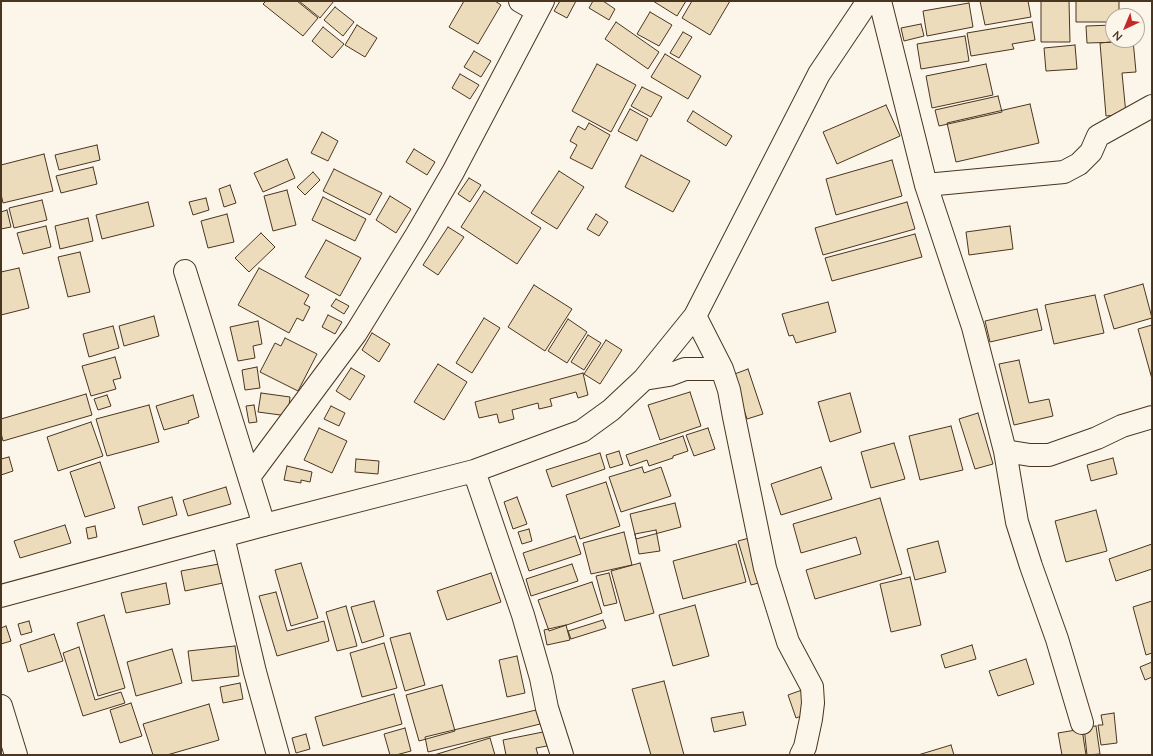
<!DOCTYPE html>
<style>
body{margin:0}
#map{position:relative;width:1153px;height:756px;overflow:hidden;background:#fbf6e9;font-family:Lato,sans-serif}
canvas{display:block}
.frame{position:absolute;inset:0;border:2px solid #4a3520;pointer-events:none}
.north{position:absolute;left:1105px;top:8px;width:40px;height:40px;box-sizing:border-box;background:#fbf6e9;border:1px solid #b4a999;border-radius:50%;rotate:224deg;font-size:11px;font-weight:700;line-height:16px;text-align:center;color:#4a3520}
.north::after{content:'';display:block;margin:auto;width:14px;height:18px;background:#c62828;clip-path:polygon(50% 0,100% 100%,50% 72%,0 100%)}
</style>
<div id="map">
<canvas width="1153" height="756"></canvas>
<div class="frame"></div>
<div class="north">N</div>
</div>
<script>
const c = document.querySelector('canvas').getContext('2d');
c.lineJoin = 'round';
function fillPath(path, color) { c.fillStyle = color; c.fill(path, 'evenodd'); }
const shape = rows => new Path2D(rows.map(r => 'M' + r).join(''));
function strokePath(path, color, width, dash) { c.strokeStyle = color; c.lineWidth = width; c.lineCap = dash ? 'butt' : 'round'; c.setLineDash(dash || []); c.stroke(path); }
const building = shape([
 [266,1,297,1,318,18,303,36,263,4,266,1],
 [299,1,334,1,320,18,299,1],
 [464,1,495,1,501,5,478,44,449,27,464,1],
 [560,1,576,1,567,18,554,11,560,1],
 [593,1,603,1,615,9,609,20,589,8,593,1],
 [653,1,686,1,677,16,653,1],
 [692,1,730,1,710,35,682,18,692,1],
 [980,1,1028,1,1031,17,985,25,980,1],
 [1041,1,1069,1,1070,42,1041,42,1041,1],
 [1076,1,1119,1,1119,16,1113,16,1113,22,1076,22,1076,1],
 [969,3,973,27,927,36,923,11,969,3],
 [335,7,354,22,343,36,324,20,335,7],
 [650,12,672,25,659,46,637,34,650,12],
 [616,22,659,52,648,69,605,39,616,22],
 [1032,22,1035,40,1012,44,1014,49,971,56,967,33,1032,22],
 [921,24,924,36,904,41,901,28,921,24],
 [357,25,377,38,365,57,345,45,357,25],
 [1113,25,1113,40,1121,40,1121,42,1087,43,1086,26,1113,25],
 [323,27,344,44,332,58,312,41,323,27],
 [683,32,692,37,679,58,670,53,683,32],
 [965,36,969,61,921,69,917,44,965,36],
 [1133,40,1136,72,1122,73,1126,114,1106,116,1100,43,1133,40],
 [1075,45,1077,69,1046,71,1044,48,1075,45],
 [474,51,491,61,481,77,464,67,474,51],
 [665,54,701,76,688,99,651,77,665,54],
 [597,64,636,85,611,132,572,111,597,64],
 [986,64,993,95,932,108,926,76,986,64],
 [460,74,479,85,470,99,452,88,460,74],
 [642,87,662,97,651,117,631,106,642,87],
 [998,96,1002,112,939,126,935,110,998,96],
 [1030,104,1039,143,956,162,947,123,1030,104],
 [886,105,900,136,837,164,823,132,886,105],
 [630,109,648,119,637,141,618,131,630,109],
 [693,111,732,136,726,146,687,121,693,111],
 [589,123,610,135,592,169,570,158,577,145,570,141,578,126,585,130,589,123],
 [322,132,338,141,328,161,311,153,322,132],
 [97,145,100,160,59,170,55,155,97,145],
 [414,149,435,162,427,175,406,162,414,149],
 [44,154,53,191,3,203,1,194,1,165,44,154],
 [641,155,690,181,673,212,625,187,641,155],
 [287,159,295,178,263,192,254,173,287,159],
 [892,160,902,196,836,215,826,179,892,160],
 [93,167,97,184,61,193,56,176,93,167],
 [334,169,382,193,370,215,323,191,334,169],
 [559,171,584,187,557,229,531,213,559,171],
 [313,172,320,180,305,195,297,187,313,172],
 [469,178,481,185,470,202,458,194,469,178],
 [230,185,236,203,224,207,219,189,230,185],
 [287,190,296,225,273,231,264,196,287,190],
 [484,191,541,228,517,264,461,227,484,191],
 [390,196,411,209,396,233,376,220,390,196],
 [323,197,366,219,355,241,312,220,323,197],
 [206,198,209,210,193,215,189,202,206,198],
 [42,200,47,220,14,228,9,208,42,200],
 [148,202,154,226,102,239,96,215,148,202],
 [907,202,915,229,823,255,815,228,907,202],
 [7,210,11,227,1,229,1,212,7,210],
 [227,214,234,242,208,248,201,221,227,214],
 [596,214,608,222,599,236,587,229,596,214],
 [88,218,93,241,60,249,55,226,88,218],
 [46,226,51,247,23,254,17,233,46,226],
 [1010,226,1013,249,969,255,966,232,1010,226],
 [448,227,464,237,438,275,423,265,448,227],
 [261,233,275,247,249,272,235,258,261,233],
 [915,234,922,257,832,281,825,258,915,234],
 [326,240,361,258,340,296,305,277,326,240],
 [80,252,90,292,68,297,58,257,80,252],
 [19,268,29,308,1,315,1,272,19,268],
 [259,268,309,295,304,304,310,307,303,321,297,318,289,333,238,305,259,268],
 [1143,284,1152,318,1114,329,1104,295,1143,284],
 [534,285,572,309,545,351,508,327,534,285],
 [1095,295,1104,333,1054,344,1045,305,1095,295],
 [336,299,349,306,344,314,331,306,336,299],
 [828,302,836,332,796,343,793,335,789,336,782,314,828,302],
 [1037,309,1042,330,990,342,985,321,1037,309],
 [328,315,342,322,335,334,322,327,328,315],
 [154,316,159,336,124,346,119,326,154,316],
 [484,318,500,328,472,373,456,363,484,318],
 [568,319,587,332,567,363,548,351,568,319],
 [258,321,262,344,253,346,255,358,238,361,230,327,258,321],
 [1152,325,1152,379,1138,329,1152,325],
 [113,326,119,348,89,357,83,334,113,326],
 [372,333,390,344,379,362,362,350,372,333],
 [588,335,601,343,584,370,571,362,588,335],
 [285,338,317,354,298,391,260,372,275,343,281,346,285,338],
 [606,340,622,350,600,384,584,374,606,340],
 [115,357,121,378,113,380,116,389,91,396,82,366,115,357],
 [1019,360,1029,403,1049,399,1053,416,1014,425,999,364,1019,360],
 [438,364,467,382,444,420,414,402,438,364],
 [257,367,260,388,245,390,242,370,257,367],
 [351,368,365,376,350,400,336,391,351,368],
 [748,369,763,414,747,419,732,375,748,369],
 [583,373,588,395,578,398,576,392,550,399,552,406,539,409,538,403,512,410,514,419,499,423,497,414,479,418,475,402,583,373],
 [690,392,701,426,660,440,648,405,690,392],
 [261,393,290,397,288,416,258,412,261,393],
 [850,393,861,432,830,442,818,402,850,393],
 [86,394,92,415,3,441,1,433,1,419,86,394],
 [107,395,111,406,98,410,94,399,107,395],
 [193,395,199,417,188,421,189,423,164,430,156,406,193,395],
 [149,405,159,442,107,456,96,419,149,405],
 [254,405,257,422,249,423,246,406,254,405],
 [331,406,345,413,339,426,324,419,331,406],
 [978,413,993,464,975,469,959,419,978,413],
 [91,422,103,456,58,471,47,437,91,422],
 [951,426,963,470,920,480,909,436,951,426],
 [319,428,347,441,332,473,304,460,319,428],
 [708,428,715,449,694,456,686,435,708,428],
 [683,436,688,451,673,456,673,458,649,466,647,460,630,466,626,455,683,436],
 [894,443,905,479,871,488,861,452,894,443],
 [619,451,623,464,610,468,606,455,619,451],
 [600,453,605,469,552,487,546,470,600,453],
 [9,457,13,471,1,475,1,459,9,457],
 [1113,458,1117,474,1091,481,1087,465,1113,458],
 [356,459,379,461,378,474,355,472,356,459],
 [100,462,115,508,85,517,70,472,100,462],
 [287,466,312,472,310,482,301,480,301,483,284,480,287,466],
 [642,467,644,473,661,467,671,496,621,512,609,477,642,467],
 [821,467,832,499,781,515,771,484,821,467],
 [606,482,620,526,580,539,566,495,606,482],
 [226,487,231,504,188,516,183,500,226,487],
 [172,497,177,515,143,525,138,507,172,497],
 [517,497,527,524,513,529,504,502,517,497],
 [880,498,902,574,815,599,806,570,861,554,856,537,801,553,793,524,880,498],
 [675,503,681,527,636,539,630,514,675,503],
 [1096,510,1107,551,1066,562,1055,521,1096,510],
 [65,525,71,543,20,558,14,541,65,525],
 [95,526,97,537,88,539,86,528,95,526],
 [529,529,532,541,522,544,518,532,529,529],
 [656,530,660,551,639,554,635,534,656,530],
 [624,532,632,565,591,574,583,543,624,532],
 [575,536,581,554,529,571,523,553,575,536],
 [753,537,766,581,751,585,738,541,753,537],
 [938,541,946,572,915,580,907,549,938,541],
 [736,544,746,582,683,599,673,561,736,544],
 [1152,544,1152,569,1116,581,1109,559,1152,544],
 [301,563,318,618,291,626,275,570,301,563],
 [640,563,654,613,625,621,611,571,640,563],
 [219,564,223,583,185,591,181,571,219,564],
 [572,564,578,581,531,596,526,579,572,564],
 [491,573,501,602,447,620,437,591,491,573],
 [609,573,617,603,604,606,596,576,609,573],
 [910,577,921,625,891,632,880,584,910,577],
 [592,582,602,613,549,631,538,600,592,582],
 [166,583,170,604,126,613,121,593,166,583],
 [276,592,287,631,324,621,329,641,277,656,259,596,276,592],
 [374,601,384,636,362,643,351,607,374,601],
 [1152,601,1152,653,1146,655,1133,607,1152,601],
 [695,605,709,656,673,666,659,615,695,605],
 [346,606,357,646,337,651,326,612,346,606],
 [104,615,125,688,98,696,77,623,104,615],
 [603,620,606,628,571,639,568,631,603,620],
 [29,621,32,632,21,635,18,624,29,621],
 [566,625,570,640,547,645,544,630,566,625],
 [6,626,11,641,1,644,1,628,6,626],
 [410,633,425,685,405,691,390,638,410,633],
 [54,634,63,661,28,672,20,645,54,634],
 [384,643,397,688,362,697,350,653,384,643],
 [972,645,976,659,945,668,941,655,972,645],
 [235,646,239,676,192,681,188,651,235,646],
 [79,647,95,700,121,692,125,703,83,716,63,653,79,647],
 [172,649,182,683,136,696,127,662,172,649],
 [517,656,525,693,507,697,499,660,517,656],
 [1026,659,1034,684,998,696,989,671,1026,659],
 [1152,662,1152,677,1145,680,1140,667,1152,662],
 [664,681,684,755,651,755,632,689,664,681],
 [240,683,243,699,223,703,220,687,240,683],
 [442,685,455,731,419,741,406,695,442,685],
 [802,690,810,713,796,718,788,695,802,690],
 [394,694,402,724,323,746,315,717,394,694],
 [131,703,142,736,120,743,110,710,131,703],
 [209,704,219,740,167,755,153,755,143,724,209,704],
 [536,710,540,724,428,752,425,737,536,710],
 [743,712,746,725,714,732,711,718,743,712],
 [1114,713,1117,743,1101,745,1098,725,1103,725,1101,715,1114,713],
 [1096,726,1100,754,1087,755,1084,727,1096,726],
 [405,728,411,751,396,755,390,755,384,734,405,728],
 [1082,729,1086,755,1062,755,1058,733,1082,729],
 [543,732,547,746,536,748,538,755,506,755,503,740,543,732],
 [306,734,310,749,296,753,292,738,306,734],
 [490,738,495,755,434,755,490,738],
 [951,745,954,755,918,755,951,745]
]);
const minor = shape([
 [520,1,537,11],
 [880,1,926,185,973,327,1005,451,1017,522,1031,566,1057,639,1082,723],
 [926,185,1064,172,1079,164,1091,152,1098,136,1152,106],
 [185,271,264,525],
 [695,316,722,369,729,390,734,417,765,568,788,642,812,687,813,703,811,719,805,747,801,755],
 [644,379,669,375,685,369,722,369],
 [1005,451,1030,455,1049,455,1097,438,1122,426,1152,417],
 [474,471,523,615,541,678,547,708,562,755],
 [249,477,356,333,417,234,453,172,543,1],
 [223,537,255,672,278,755],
 [1,596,264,525,474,471,582,431,611,410,644,379,695,316,819,74,868,1],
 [1,706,16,755]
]);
fillPath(building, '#ecdcbc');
strokePath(building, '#4a3520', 1);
strokePath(minor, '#4a3520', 24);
strokePath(minor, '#fbf6e9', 22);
</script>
